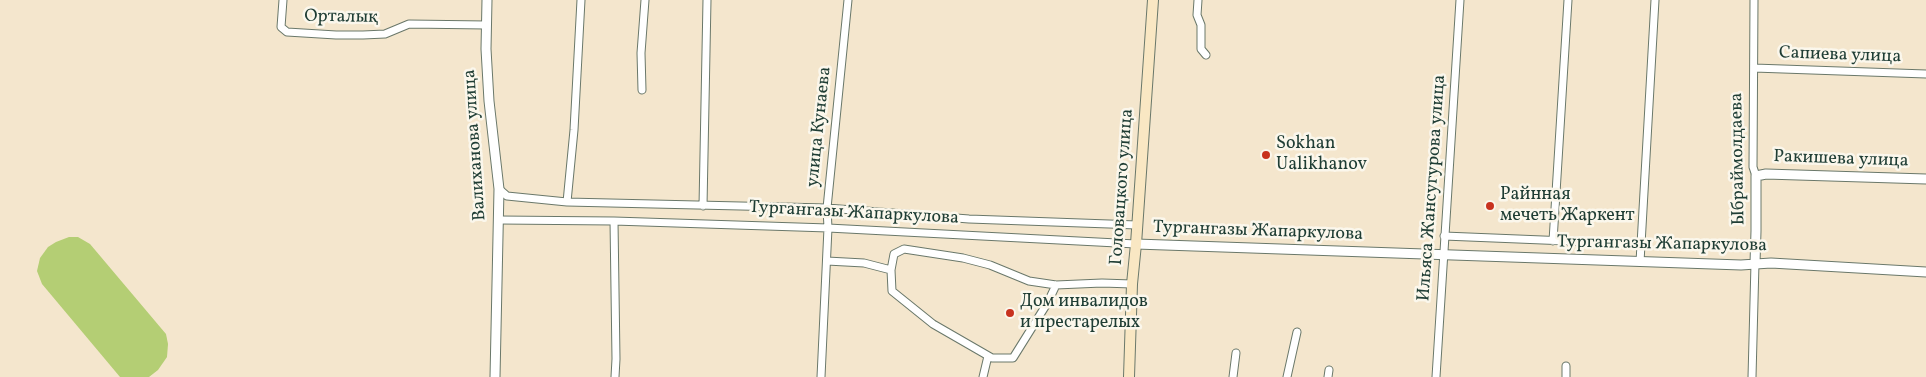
<!DOCTYPE html>
<meta charset="utf-8">
<style>
body{margin:0}
canvas{display:block;background:#f4e6cd}
</style>
<canvas width="1926" height="377"></canvas>
<script>
const c = document.querySelector('canvas').getContext('2d');
c.lineJoin = 'round';
function fillPath(path, color) { c.fillStyle = color; c.fill(path, 'evenodd'); }
const shape = rows => new Path2D(rows.map(r => 'M' + r).join(''));
function strokePath(path, color, width, dash) { c.strokeStyle = color; c.lineWidth = width; c.lineCap = dash ? 'butt' : 'round'; c.setLineDash(dash || []); c.stroke(path); }
function drawText(font, color, halo, rows, align = 'center') {
  c.font = font + ' Vollkorn,serif'; c.lineWidth = 5; c.setLineDash([]); c.textBaseline = 'middle'; c.strokeStyle = halo; c.fillStyle = color; for (const [text, x, y, turn = 0] of rows) {
    c.save(); c.translate(x, y); c.rotate((+turn || 0) * Math.PI / 180); c.textAlign = isNaN(turn) ? turn : align; if (halo) c.strokeText(text, 0, 0); c.fillText(text, 0, 0); c.restore();
  }
}
const green = shape([
 [69,237,78,237,90,244,166,334,168,344,167,357,158,370,149,377,120,377,42,284,37,271,40,258,48,247,56,242]
]);
const minor = shape([
 [283,0,281,27,287,32,336,35,363,35,385,34,409,24,486,25],
 [1198,0,1197,15,1201,25,1201,49,1206,55],
 [1754,0,1753,167,1756,176],
 [1754,68,1926,74],
 [642,90,641,53,645,0],
 [499,189,507,196,567,202,827,208,969,219,1137,225],
 [567,202,574,130,581,0],
 [703,206,707,0],
 [499,220,614,221,828,228,1136,244],
 [614,221,616,359,615,377],
 [1444,236,1641,244],
 [1553,241,1568,0],
 [827,261,864,263,891,270,894,254,904,249,963,258,990,265,1029,281,1056,285,1102,283,1132,284],
 [1640,262,1655,0],
 [891,270,892,291,933,324,992,358,1013,358,1048,302,1056,285],
 [821,377,828,228,827,208,848,0],
 [983,377,988,356],
 [1233,377,1236,353],
 [1287,377,1297,332],
 [1328,377,1329,370],
 [1436,377,1460,0],
 [1566,377,1566,366],
 [1752,377,1755,263]
]);
const tertiary = shape([
 [487,0,486,49,489,101,499,189,495,377],
 [1136,244,1741,265,1771,263,1926,272],
 [1755,263,1756,231,1756,176,1766,174,1926,179]
]);
const secondary = shape([
 [1129,377,1132,284,1136,244,1153,0]
]);
const markers = [
 [1266,155,5,"#c8321e"],
 [1490,206,5,"#c8321e"],
 [1010,313,5,"#c8321e"]
];
const streetNames = [
 ["Орталық",341,18,1],
 ["Сапиева улица",1840,56,2],
 ["улица Кунаева",820,127,-84],
 ["Валиханова улица",476,145,-94],
 ["Ыбраймолдаева",1739,159,-91],
 ["Ракишева улица",1841,160,2],
 ["Головацкого улица",1123,187,-86],
 ["Ильяса Жансугурова улица",1433,188,-86],
 ["Тургангазы Жапаркулова",854,214,3],
 ["Тургангазы Жапаркулова",1258,232,2],
 ["Тургангазы Жапаркулова",1662,245,1]
];
const poiNames = [
 ["Sokhan",1276,145],
 ["Ualikhanov",1276,166],
 ["Райнная",1500,196],
 ["мечеть Жаркент",1500,217],
 ["Дом инвалидов",1020,303],
 ["и престарелых",1020,324]
];
fillPath(green, '#b4ce74');
strokePath(minor, '#6a786a', 9);
strokePath(tertiary, '#6a786a', 11);
strokePath(secondary, '#6a786a', 12);
strokePath(minor, '#fff', 7);
strokePath(tertiary, '#fff', 9);
strokePath(secondary, '#f9e7c3', 10);
for (const [x, y, r, color] of markers) { const dot = new Path2D(); dot.arc(x, y, r, 0, 2 * Math.PI); c.fillStyle = color; c.fill(dot); strokePath(dot, '#fbf7ec', 2); }
drawText('18px', '#1f3d34', '#fbf7ec', streetNames);
drawText('18px', '#1f3d34', '#fbf7ec', poiNames, 'left');
</script>
